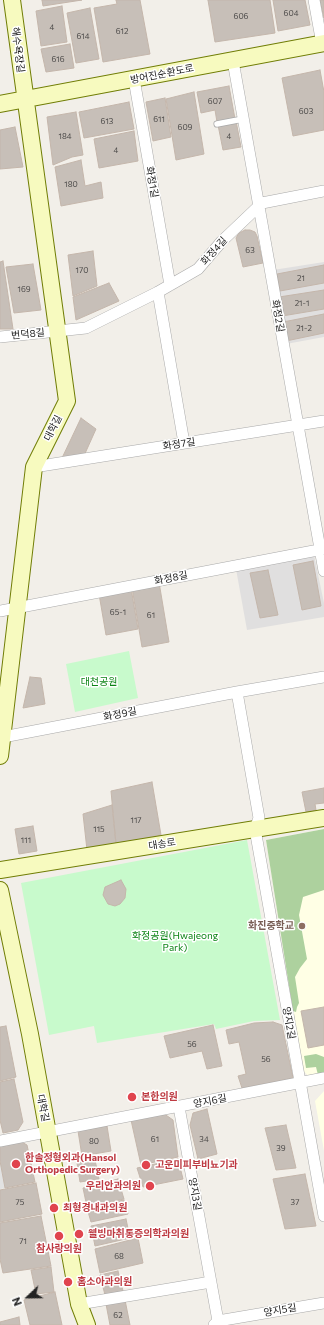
<!DOCTYPE html>
<meta charset="utf-8">
<style>
body{margin:0}
#map{position:relative;width:324px;height:1325px;overflow:hidden;background:#f2efe9;font-family:Commissioner,sans-serif}
canvas{display:block}
.north{position:absolute;left:8px;top:1277px;width:40px;height:40px;-webkit-text-stroke:3px #fff;paint-order:stroke;rotate:248deg;font-size:11px;font-weight:700;line-height:16px;text-align:center;color:#222}
.north::after{content:'';display:block;margin:auto;width:14px;height:18px;background:#222;clip-path:polygon(50% 0,100% 100%,50% 72%,0 100%)}
</style>
<div id="map">
<canvas width="324" height="1325"></canvas>
<div class="north">N</div>
</div>
<script>
const c = document.querySelector('canvas').getContext('2d');
c.lineJoin = 'round';
function fillPath(path, color) { c.fillStyle = color; c.fill(path, 'evenodd'); }
const shape = rows => new Path2D(rows.map(r => 'M' + r).join(''));
function strokePath(path, color, width, dash) { c.strokeStyle = color; c.lineWidth = width; c.lineCap = dash ? 'butt' : 'round'; c.setLineDash(dash || []); c.stroke(path); }
function drawText(font, color, halo, rows, align = 'center') {
  c.font = font + ' Commissioner,"Noto Sans KR",sans-serif'; c.lineWidth = 3; c.setLineDash([]); c.textBaseline = 'middle'; c.strokeStyle = halo; c.fillStyle = color; for (const [text, x, y, turn = 0] of rows) {
    c.save(); c.translate(x, y); c.rotate((+turn || 0) * Math.PI / 180); c.textAlign = isNaN(turn) ? turn : align; if (halo) c.strokeText(text, 0, 0); c.fillText(text, 0, 0); c.restore();
  }
}
const residential = shape([
 [324,262,324,337,286,344,273,270],
 [314,555,324,603,324,617,247,630,236,569]
]);
const education = shape([
 [324,829,324,1074,310,1077,303,1071,266,840],
 [324,1091,324,1151,315,1101]
]);
const forest = shape([
 [324,829,324,890,303,897,299,915,307,959,300,968,295,977,299,1003,297,1007,296,1012,293,1011,266,840],
 [316,1054,324,1057,324,1074,318,1075,316,1067,306,1068,304,1056]
]);
const park = shape([
 [129,651,138,698,75,712,66,664],
 [247,840,280,1020,254,1021,216,1029,214,1024,97,1043,94,1026,49,1035,21,883]
]);
const parking = shape([
 [0,1161,5,1188,0,1189]
]);
const building = shape([
 [42,0,82,0,43,6,42,0],
 [116,0,140,0,150,54,103,62,94,8,117,4,116,0],
 [208,0,270,0,275,33,215,42,208,0],
 [273,0,305,0,310,25,278,31,273,0],
 [320,0,324,0,324,18,320,0],
 [62,6,67,42,41,46,36,11,62,6],
 [90,8,99,59,76,63,67,13,90,8],
 [70,44,74,68,46,72,41,49,70,44],
 [320,70,324,92,324,130,293,136,282,78,320,70],
 [229,86,235,119,217,122,215,110,201,113,197,92,229,86],
 [194,92,204,154,176,160,166,99,194,92],
 [165,98,171,137,153,141,146,102,165,98],
 [129,102,134,129,84,138,79,112,129,102],
 [76,112,83,155,72,157,53,165,47,117,76,112],
 [236,121,241,147,223,150,218,125,236,121],
 [15,127,23,167,0,169,0,130,15,127],
 [134,131,138,161,99,168,94,139,134,131],
 [81,160,85,186,101,182,103,198,61,206,55,167,81,160],
 [245,230,250,230,255,232,257,236,263,263,243,267,236,238,239,233,245,230],
 [93,251,97,286,73,296,68,255,93,251],
 [3,261,13,329,0,329,0,262,3,261],
 [33,264,41,310,14,313,6,267,33,264],
 [324,265,324,283,280,291,277,274,324,265],
 [109,283,119,301,76,320,73,297,109,283],
 [324,290,324,309,282,316,279,297,324,290],
 [324,314,324,333,286,341,283,322,324,314],
 [81,418,96,429,83,458,62,458,81,418],
 [313,561,321,606,302,610,293,565,313,561],
 [268,570,278,615,260,618,250,573,268,570],
 [159,582,169,642,142,647,132,588,159,582],
 [131,588,138,629,106,635,99,594,131,588],
 [30,677,41,678,45,704,23,708,30,677],
 [152,782,161,835,116,844,111,791,152,782],
 [324,788,324,803,315,804,316,810,306,812,302,792,324,788],
 [112,805,116,844,87,850,83,814,112,805],
 [33,826,37,851,19,854,15,829,33,826],
 [121,880,126,889,125,898,120,904,115,906,108,904,103,895,105,887,121,880],
 [324,1007,324,1045,308,1048,301,1011,324,1007],
 [273,1022,282,1025,293,1078,242,1088,238,1076,246,1074,239,1042,229,1044,226,1030,254,1023,273,1022],
 [213,1025,222,1066,207,1069,202,1051,170,1058,164,1036,213,1025],
 [6,1026,16,1077,0,1081,0,1027,6,1026],
 [14,1079,23,1122,18,1130,3,1133,0,1120,0,1082,14,1079],
 [207,1109,217,1154,198,1159,190,1125,193,1113,207,1109],
 [163,1113,173,1120,178,1157,141,1165,131,1120,163,1113],
 [286,1125,296,1168,276,1170,265,1128,286,1125],
 [107,1126,111,1151,82,1156,78,1131,107,1126],
 [18,1140,27,1145,35,1182,5,1188,0,1161,0,1144,18,1140],
 [178,1159,183,1179,143,1187,137,1168,178,1159],
 [95,1160,99,1179,80,1182,77,1163,95,1160],
 [305,1174,316,1226,285,1229,273,1179,305,1174],
 [118,1179,124,1199,87,1207,83,1188,118,1179],
 [36,1183,42,1214,0,1222,0,1190,36,1183],
 [124,1200,128,1214,91,1222,87,1208,124,1200],
 [41,1216,51,1266,3,1273,0,1259,0,1223,41,1216],
 [126,1219,130,1238,95,1246,91,1226,126,1219],
 [138,1238,143,1263,100,1273,95,1249,138,1238],
 [51,1267,54,1292,36,1294,31,1270,51,1267],
 [118,1271,123,1291,105,1295,100,1275,118,1271],
 [55,1292,62,1325,30,1325,24,1300,55,1292],
 [125,1300,130,1325,110,1325,106,1304,125,1300],
 [19,1317,20,1325,0,1325,0,1322,19,1317]
]);
const lane = shape([
 [217,124,243,119]
]);
const street = shape([
 [314,0,322,44],
 [233,61,324,571],
 [134,79,170,285],
 [158,292,184,443],
 [0,337,86,328,158,292,198,269,222,241,262,203,324,191],
 [34,467,324,421],
 [0,611,324,549],
 [237,692,259,818,255,829,324,1216],
 [3,737,237,692,324,677],
 [179,1107,218,1321,221,1325],
 [0,1141,324,1078],
 [79,1304,211,1282],
 [214,1325,218,1321,324,1303]
]);
const secondary = shape([
 [0,104,324,43],
 [0,756,34,467,67,401,12,0],
 [0,870,324,818],
 [0,890,30,1034,79,1304,87,1325]
]);
const markers = [
 [302,926,4,"#8d6e63"],
 [132,1097,5,"#e0444e"],
 [16,1164,5,"#e0444e"],
 [146,1165,5,"#e0444e"],
 [150,1186,5,"#e0444e"],
 [54,1208,5,"#e0444e"],
 [79,1234,5,"#e0444e"],
 [59,1236,5,"#e0444e"],
 [68,1282,5,"#e0444e"]
];
const numberNames = [
 ["604",291,13],
 ["606",241,16],
 ["4",52,27],
 ["612",122,31],
 ["614",83,36],
 ["616",58,59],
 ["607",215,101],
 ["603",306,111],
 ["611",159,119],
 ["613",107,121],
 ["609",185,127],
 ["184",65,136],
 ["4",229,136],
 ["4",116,150],
 ["180",71,184],
 ["63",250,250],
 ["170",82,270],
 ["21",301,278],
 ["169",24,289],
 ["21-1",302,303],
 ["21-2",304,328],
 ["65-1",118,612],
 ["61",151,615],
 ["117",136,820],
 ["115",99,829],
 ["111",26,840],
 ["56",192,1044],
 ["56",266,1059],
 ["61",155,1139],
 ["34",204,1139],
 ["80",94,1141],
 ["39",281,1148],
 ["75",20,1202],
 ["37",295,1202],
 ["71",23,1241],
 ["68",119,1256],
 ["62",118,1315]
];
const streetNames = [
 ["해수욕장길",18,50,83],
 ["방어진순환도로",162,74,-11],
 ["화정1길",152,182,80],
 ["화정4길",214,251,-48],
 ["화정2길",278,316,80],
 ["번덕8길",28,334,-6],
 ["대학길",53,428,-63],
 ["화정7길",179,444,-9],
 ["화정8길",171,578,-11],
 ["화정9길",120,714,-11],
 ["대송로",162,844,-9],
 ["양지2길",289,1023,80],
 ["양지6길",210,1101,-11],
 ["대학길",43,1108,79],
 ["양지3길",195,1194,80],
 ["양지5길",280,1310,-10]
];
const parkNames = [
 ["대천공원",99,682],
 ["화정공원(Hwajeong",175,936],
 ["Park)",175,948]
];
const educationNames = [
 ["화진중학교",294,926]
];
const healthNames = [
 ["본한의원",141,1097],
 ["한솔정형외과(Hansol",25,1158],
 ["Orthopedic Surgery)",25,1170],
 ["고운미피부비뇨기과",155,1165],
 ["우리안과의원",141,1186,"right"],
 ["최형경내과의원",63,1208],
 ["웰빙마취통증의학과의원",88,1234],
 ["참사랑의원",59,1249,"center"],
 ["홈소아과의원",77,1282]
];
fillPath(residential, '#e0dfdf');
fillPath(education, '#ffffe5');
fillPath(forest, '#add19e');
fillPath(park, '#c8facc');
fillPath(parking, '#e2e2e2');
fillPath(building, '#c7bfb8');
strokePath(building, '#c4b6ab', 1);
strokePath(lane, '#a9a9a9', 7);
strokePath(street, '#a9a9a9', 12);
strokePath(secondary, '#707d05', 18);
strokePath(lane, '#fff', 5.5);
strokePath(street, '#fff', 11);
strokePath(secondary, '#f7fabf', 16);
for (const [x, y, r, color] of markers) { const dot = new Path2D(); dot.arc(x, y, r, 0, 2 * Math.PI); c.fillStyle = color; c.fill(dot); strokePath(dot, '#fff', 1.5); }
drawText('8px', '#4b4948', null, numberNames);
drawText('10px', '#222', '#fff', streetNames);
drawText('10px', '#0c8416', '#fff', parkNames);
drawText('bold 10px', '#785e54', '#fff', educationNames, 'right');
drawText('bold 10px', '#be3a42', '#fff', healthNames, 'left');
</script>
